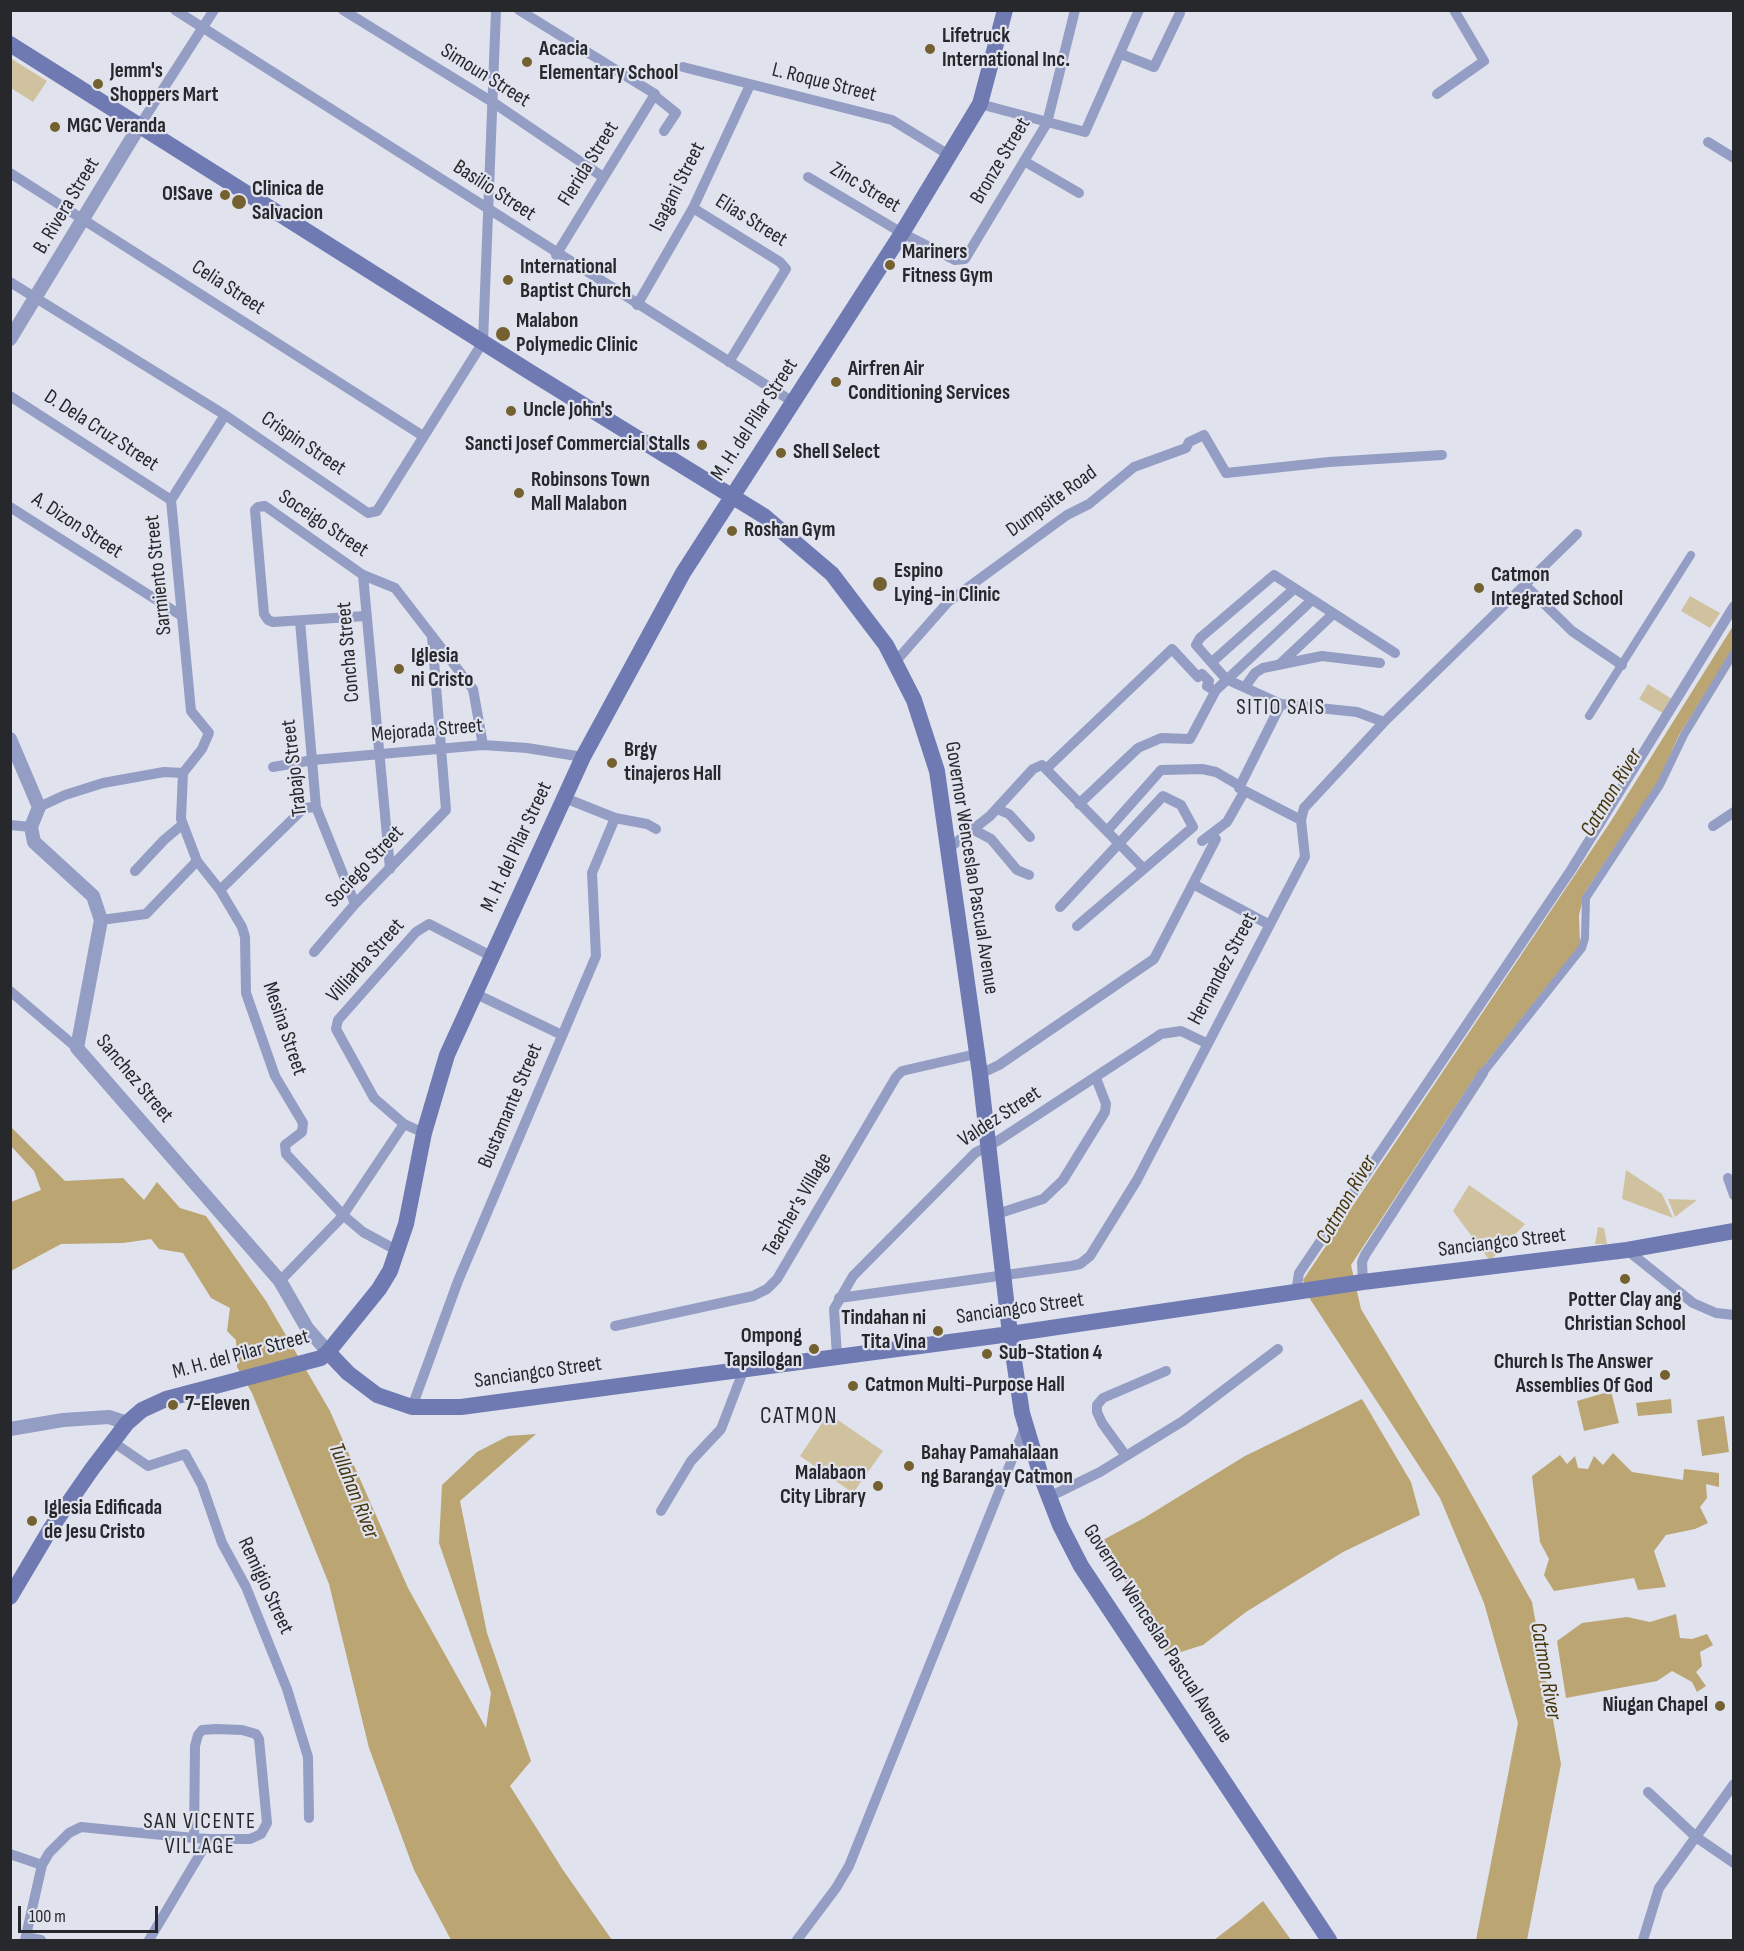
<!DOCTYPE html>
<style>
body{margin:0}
#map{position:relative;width:1744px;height:1951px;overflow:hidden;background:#e0e3ee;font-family:"Sofia Sans Condensed",sans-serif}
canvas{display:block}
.frame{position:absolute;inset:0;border:12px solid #27282c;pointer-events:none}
.scale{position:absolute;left:18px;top:1906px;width:140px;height:27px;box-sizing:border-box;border:3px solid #27282c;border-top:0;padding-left:8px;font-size:18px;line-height:21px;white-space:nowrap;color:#27282c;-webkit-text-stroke:4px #e0e3ee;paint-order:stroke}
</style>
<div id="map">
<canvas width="1744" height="1951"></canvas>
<div class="frame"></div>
<div class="scale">100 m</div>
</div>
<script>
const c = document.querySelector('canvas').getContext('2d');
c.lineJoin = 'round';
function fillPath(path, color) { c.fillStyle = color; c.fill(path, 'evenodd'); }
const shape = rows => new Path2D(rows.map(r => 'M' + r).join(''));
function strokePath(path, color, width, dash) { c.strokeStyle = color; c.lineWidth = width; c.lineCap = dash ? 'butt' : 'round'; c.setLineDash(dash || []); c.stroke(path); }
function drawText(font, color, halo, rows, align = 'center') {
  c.font = font + ' "Sofia Sans Condensed",sans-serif'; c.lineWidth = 4.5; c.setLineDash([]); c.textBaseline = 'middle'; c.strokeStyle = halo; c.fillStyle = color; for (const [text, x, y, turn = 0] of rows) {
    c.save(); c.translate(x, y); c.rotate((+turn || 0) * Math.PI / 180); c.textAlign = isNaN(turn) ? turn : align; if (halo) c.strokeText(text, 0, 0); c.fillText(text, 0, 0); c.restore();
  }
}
const green = shape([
 [10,58,47,81,33,102,11,88],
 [1690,596,1720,613,1710,628,1681,611],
 [1648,684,1672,699,1664,714,1639,699],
 [1626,1170,1662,1194,1673,1218,1622,1199],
 [1469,1185,1525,1224,1490,1261,1453,1211],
 [1668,1199,1697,1200,1675,1217],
 [1598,1227,1604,1228,1607,1244,1595,1244],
 [835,1418,883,1451,853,1493,800,1456,824,1420]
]);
const water = shape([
 [1733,626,1733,650,1679,735,1657,784,1585,892,1579,915,1580,945,1474,1078,1351,1265,1361,1309,1455,1465,1532,1602,1561,1764,1527,1940,1476,1940,1518,1723,1484,1603,1440,1498,1310,1299,1303,1280,1611,821],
 [10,1126,65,1181,123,1178,144,1200,157,1182,180,1208,206,1216,266,1301,330,1411,408,1588,486,1728,491,1693,439,1543,442,1485,477,1452,508,1436,536,1434,460,1501,487,1633,531,1761,510,1786,563,1870,612,1940,451,1940,414,1870,369,1748,329,1584,252,1393,237,1367,236,1340,227,1331,230,1308,211,1298,183,1253,159,1249,151,1239,123,1243,61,1244,11,1271,11,1202,41,1190,34,1171,11,1146],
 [1611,1391,1619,1423,1584,1431,1577,1401],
 [1362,1399,1411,1482,1420,1515,1343,1552,1246,1612,1203,1645,1168,1656,1101,1541,1144,1518,1245,1456],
 [1671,1399,1672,1413,1638,1416,1636,1403],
 [1724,1416,1729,1452,1702,1456,1697,1420],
 [1613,1453,1632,1472,1683,1480,1684,1469,1719,1473,1719,1487,1706,1484,1707,1498,1700,1507,1708,1523,1695,1529,1666,1535,1654,1551,1666,1587,1638,1590,1634,1578,1554,1591,1544,1575,1549,1559,1540,1542,1532,1476,1560,1455,1567,1464,1575,1456,1578,1468,1588,1469,1594,1456,1603,1465],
 [1676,1614,1680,1638,1692,1639,1707,1634,1713,1645,1700,1652,1702,1666,1696,1672,1706,1686,1697,1692,1692,1682,1672,1671,1657,1681,1566,1698,1557,1641,1582,1623,1627,1617,1650,1622],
 [1263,1901,1291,1940,1214,1940,1240,1920]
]);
const pedestrian = shape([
 [1589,716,1691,555],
 [1483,1073,1582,948,1585,938,1586,898,1660,785,1684,735,1734,653]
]);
const minor = shape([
 [175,10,793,402],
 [343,10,494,103,603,177],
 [519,10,655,94,556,255],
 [1121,54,1154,67,1180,13],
 [683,67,892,120,949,155],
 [1437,94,1484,61,1454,10],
 [655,96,676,113,664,131],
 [980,104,1085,132,1139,10],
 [140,125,214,10],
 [1708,142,1734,158],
 [1024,161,1079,193],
 [10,173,423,436],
 [808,177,902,233,955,260,965,259,1047,123,1075,10],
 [693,208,780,262,786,269,729,362],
 [10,282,225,415,368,513,377,511,483,342,496,10],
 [637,305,693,208,750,85],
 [10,396,171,500],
 [225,415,171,500,191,711,209,733,202,749,183,773,181,819,197,861,220,890,242,927,245,937,246,993,275,1076,303,1123,302,1132,285,1145,286,1154,343,1215,363,1232,398,1251],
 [10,507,182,616],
 [363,575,390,869],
 [1525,585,1572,631,1622,665],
 [365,616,273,622,268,620,264,614,257,534,255,510,258,507,265,506,363,575,395,588,473,689,483,745],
 [300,621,316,807,355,904],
 [896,661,948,602,1067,515,1089,504,1134,467,1186,448,1189,442,1204,435,1226,473,1329,462,1442,455],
 [1212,662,1294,589],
 [1279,665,1333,614],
 [1245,687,1255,673,1263,668,1322,656,1380,663],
 [1281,704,1239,788,1301,820],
 [1384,722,1357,712,1281,704,1226,679,1196,645,1200,638,1274,575,1395,653],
 [273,767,313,760,483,745,527,748,583,757],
 [1046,769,1172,649,1198,677,1202,674,1209,681,1207,686,1215,691],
 [565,798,615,818,647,824,656,829],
 [1079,804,1138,748,1161,738,1190,739,1216,690,1312,600],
 [39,807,65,795,103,783,164,772,183,773],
 [997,809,1009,814,1030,837],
 [10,825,31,827],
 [1713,826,1734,812],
 [974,830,991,839,1017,870,1029,875],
 [1107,831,1161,770,1202,769,1216,772,1240,786],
 [1202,841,1227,822,1244,792],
 [949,848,990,816,1033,769,1042,765,1143,868],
 [135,871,164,840,183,824],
 [1193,884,1268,924],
 [220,890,304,808,316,807],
 [1060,907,1163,796,1181,805,1193,827,1077,926],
 [101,920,146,914,197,861],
 [314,952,355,904,446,810,432,636],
 [10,991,77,1048],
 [474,993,562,1035],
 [980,1074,999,1065,1154,959,1216,839],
 [424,1133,404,1124,374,1098,336,1029,338,1020,416,932,429,924,491,956],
 [1728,1178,1734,1195],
 [997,1214,1043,1199,1063,1180,1105,1112,1106,1104,1096,1078],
 [1627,1250,1693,1303,1716,1313,1734,1315],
 [280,1281,341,1218,404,1124],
 [1363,1282,1362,1262,1365,1255,1483,1073],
 [1296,1292,1299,1273,1571,870,1734,606],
 [839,1298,1071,1266,1080,1264,1090,1256,1137,1180,1305,857,1301,820,1304,808,1384,722,1577,534],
 [615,1326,753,1296,767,1289,777,1279,896,1077,902,1071,976,1054],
 [837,1356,834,1309,853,1276,975,1153,999,1140,1161,1034,1181,1031,1206,1043],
 [412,1407,458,1281,596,956,592,873,615,818],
 [113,1442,148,1466,185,1454,202,1485,222,1543,246,1587,287,1689,308,1757,309,1818],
 [1126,1456,1102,1423,1097,1412,1097,1405,1103,1398,1166,1371],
 [1049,1497,1100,1472,1183,1421,1278,1349],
 [661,1511,691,1461,721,1429,744,1369],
 [1648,1792,1696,1837,1734,1863],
 [10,1854,42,1865],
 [26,1937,41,1940],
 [25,1940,42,1865,49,1853,69,1833,81,1827,121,1831,194,1838,209,1839,250,1839,261,1834,267,1823,259,1739,256,1734,242,1730,216,1729,202,1730,198,1735,195,1746,194,1838],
 [149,1940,209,1839],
 [797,1940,836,1888,849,1866,1025,1427],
 [1643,1940,1659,1888,1734,1784]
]);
const tertiary = shape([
 [10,339,140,125],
 [10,739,39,807,31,827,34,842,93,896,101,920,77,1048,280,1281,307,1328,328,1352],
 [10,1429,63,1420,109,1417,127,1423]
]);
const secondary = shape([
 [10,44,530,372,764,516,832,574,886,645,914,700,937,771,980,1074,1010,1334,1022,1413,1041,1476,1060,1525,1081,1566,1329,1940],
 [328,1352,348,1373,377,1395,412,1407,461,1407,1010,1334,1363,1282,1627,1250,1734,1231],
 [10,1597,51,1528,92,1469,127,1423,142,1410,166,1399,321,1358,328,1352,379,1289,390,1271,406,1224,424,1133,447,1055,583,757,683,573,902,233,980,104,1005,10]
]);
const markers = [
 [930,49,6,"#756130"],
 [527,62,6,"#756130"],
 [98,84,6,"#756130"],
 [55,127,6,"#756130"],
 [225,195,6,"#756130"],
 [239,202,8,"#756130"],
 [890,265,6,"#756130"],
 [508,280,6,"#756130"],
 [503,334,8,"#756130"],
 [836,382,6,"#756130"],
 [511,411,6,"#756130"],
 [702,445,6,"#756130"],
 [781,453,6,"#756130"],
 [519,493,6,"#756130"],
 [732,531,6,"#756130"],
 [880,584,8,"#756130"],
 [1479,588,6,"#756130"],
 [399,669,6,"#756130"],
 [612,763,6,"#756130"],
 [1625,1279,6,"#756130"],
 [938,1331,6,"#756130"],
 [814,1349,6,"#756130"],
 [987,1354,6,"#756130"],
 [1665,1375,6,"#756130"],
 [853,1386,6,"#756130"],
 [173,1405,6,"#756130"],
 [909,1466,6,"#756130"],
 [878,1486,6,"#756130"],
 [32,1521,6,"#756130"],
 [1720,1706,6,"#756130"]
];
const poiNames = [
 ["Lifetruck",942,37],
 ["International Inc.",942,61],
 ["Acacia",539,50],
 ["Elementary School",539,74],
 ["Jemm's",110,72],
 ["Shoppers Mart",110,96],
 ["MGC Veranda",67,127],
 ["Clinica de",252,190],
 ["Salvacion",252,214],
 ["O!Save",213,195,"right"],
 ["Mariners",902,253],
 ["Fitness Gym",902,277],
 ["International",520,268],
 ["Baptist Church",520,292],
 ["Malabon",516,322],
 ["Polymedic Clinic",516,346],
 ["Airfren Air",848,370],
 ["Conditioning Services",848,394],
 ["Uncle John's",523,411],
 ["Sancti Josef Commercial Stalls",690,445,"right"],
 ["Shell Select",793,453],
 ["Robinsons Town",531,481],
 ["Mall Malabon",531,505],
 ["Roshan Gym",744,531],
 ["Espino",894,572],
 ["Lying-in Clinic",894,596],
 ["Catmon",1491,576],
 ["Integrated School",1491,600],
 ["Iglesia",411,657],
 ["ni Cristo",411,681],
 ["Brgy",624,751],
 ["tinajeros Hall",624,775],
 ["Potter Clay ang",1625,1301,"center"],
 ["Christian School",1625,1325,"center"],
 ["Tindahan ni",926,1319,"right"],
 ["Tita Vina",926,1343,"right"],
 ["Ompong",802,1337,"right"],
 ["Tapsilogan",802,1361,"right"],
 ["Sub-Station 4",999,1354],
 ["Church Is The Answer",1653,1363,"right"],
 ["Assemblies Of God",1653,1387,"right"],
 ["Catmon Multi-Purpose Hall",865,1386],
 ["7-Eleven",185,1405],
 ["Bahay Pamahalaan",921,1454],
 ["ng Barangay Catmon",921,1478],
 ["Malabaon",866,1474,"right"],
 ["City Library",866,1498,"right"],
 ["Iglesia Edificada",44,1509],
 ["de Jesu Cristo",44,1533],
 ["Niugan Chapel",1708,1706,"right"]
];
const streetNames = [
 ["Simoun Street",485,76,32],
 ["L. Roque Street",824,83,14],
 ["Bronze Street",1001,161,-59],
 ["Flerida Street",589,164,-58],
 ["Isagani Street",678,187,-63],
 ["Zinc Street",865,188,31],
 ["Basilio Street",494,191,33],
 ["B. Rivera Street",67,206,-59],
 ["Elias Street",751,221,32],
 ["Celia Street",228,288,33],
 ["M. H. del Pilar Street",755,420,-57],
 ["D. Dela Cruz Street",101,431,33],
 ["Crispin Street",303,444,34],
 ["Dumpsite Road",1052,502,-36],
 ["Soceigo Street",323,524,34],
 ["A. Dizon Street",77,526,33],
 ["Sarmiento Street",159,575,-96],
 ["Concha Street",349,652,-95],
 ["Mejorada Street",427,731,-5],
 ["Trabajo Street",295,768,-97],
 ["M. H. del Pilar Street",517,847,-65],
 ["Sociego Street",365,867,-47],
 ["Governor Wenceslao Pascual Avenue",971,868,81],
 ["Villiarba Street",366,961,-48],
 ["Hernandez Street",1223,969,-62],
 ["Mesina Street",284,1029,71],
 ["Sanchez Street",134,1079,50],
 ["Bustamante Street",511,1106,-67],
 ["Valdez Street",1000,1117,-33],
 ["Teacher's Village",798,1205,-60],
 ["Sanciangco Street",1502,1243,-7],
 ["Sanciangco Street",1020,1309,-8],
 ["M. H. del Pilar Street",241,1355,-15],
 ["Sanciangco Street",538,1373,-8],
 ["Remigio Street",265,1586,65],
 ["Governor Wenceslao Pascual Avenue",1157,1634,57]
];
const neighbourhoodNames = [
 ["SITIO SAIS",1281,708],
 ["SAN VICENTE",200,1822],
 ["VILLAGE",200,1847]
];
const waterNames = [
 ["Catmon River",1612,793,-59],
 ["Catmon River",1347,1200,-60],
 ["Tullahan River",353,1491,68],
 ["Catmon River",1545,1671,80]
];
const quarterNames = [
 ["CATMON",799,1417]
];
fillPath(green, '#d1c29f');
fillPath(water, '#bba573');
strokePath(pedestrian, '#949dc4', 8);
strokePath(minor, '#949dc4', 10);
strokePath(tertiary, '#949dc4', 14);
strokePath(secondary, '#6f7ab3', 16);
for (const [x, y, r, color] of markers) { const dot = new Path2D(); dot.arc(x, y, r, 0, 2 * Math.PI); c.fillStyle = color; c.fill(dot); strokePath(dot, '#e0e3ee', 2); }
drawText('bold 21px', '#27282c', '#e0e3ee', poiNames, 'left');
drawText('21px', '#27282c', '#e0e3ee', streetNames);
c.letterSpacing = '1.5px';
drawText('22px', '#27282c', '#e0e3ee', neighbourhoodNames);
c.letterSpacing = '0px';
drawText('italic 22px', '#45350b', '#e0e3ee', waterNames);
c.letterSpacing = '1.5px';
drawText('24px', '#27282c', '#e0e3ee', quarterNames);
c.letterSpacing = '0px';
</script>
